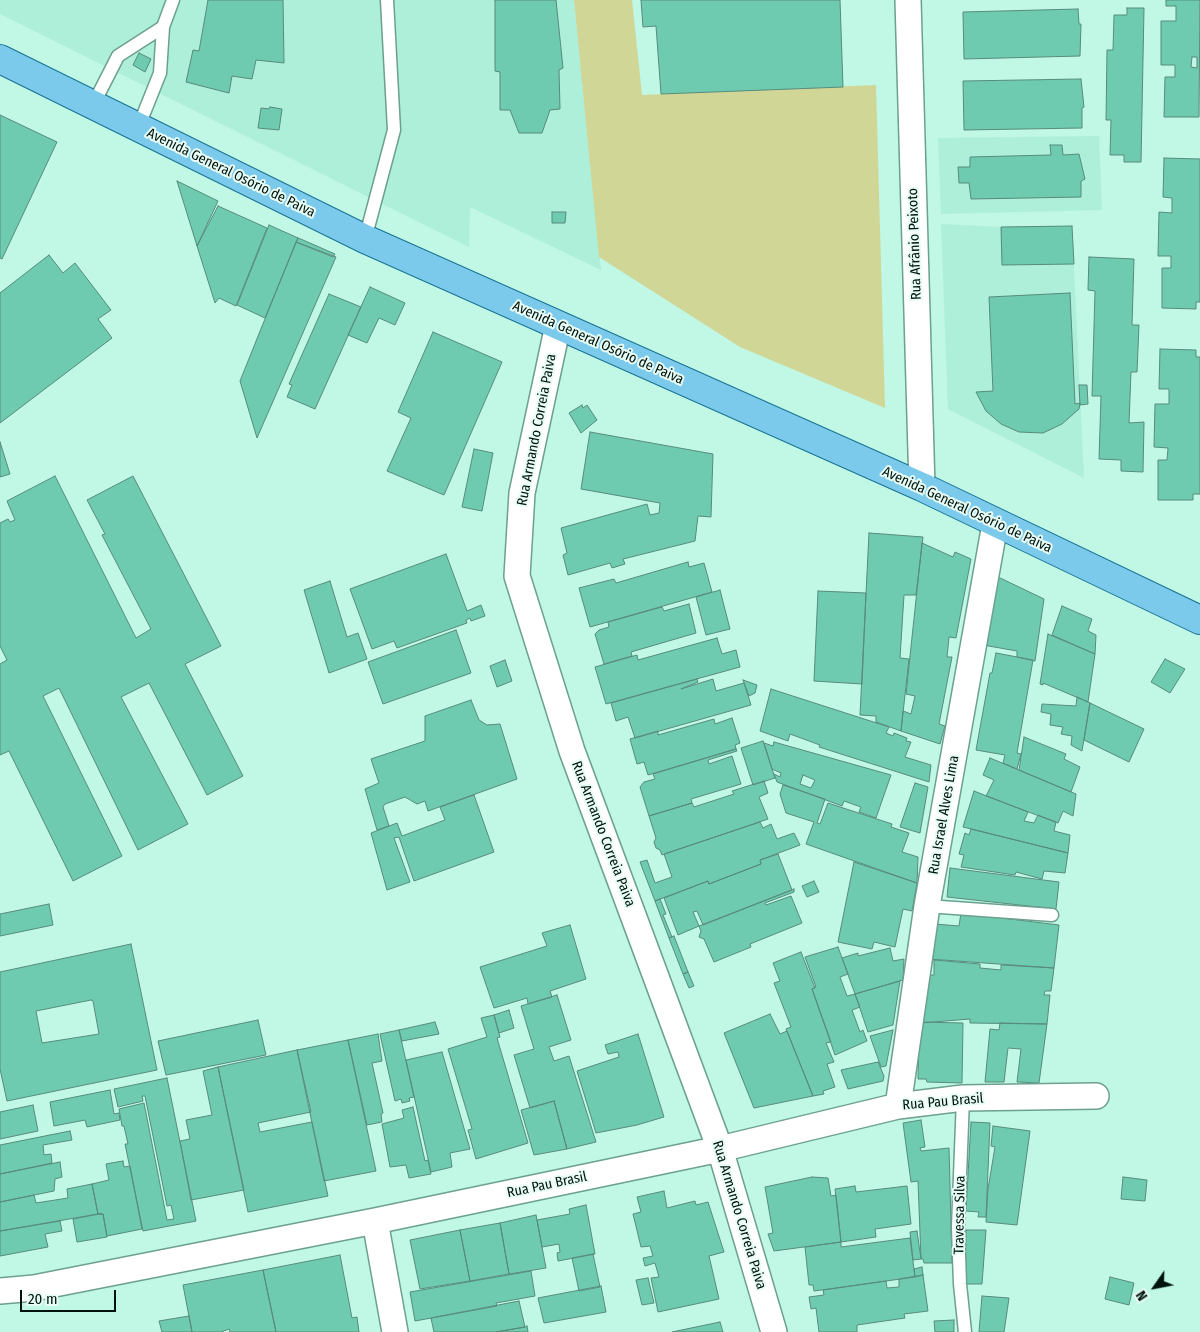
<!DOCTYPE html>
<meta charset="utf-8">
<style>
body{margin:0}
#map{position:relative;width:1200px;height:1332px;overflow:hidden;background:#c0f7e5;font-family:"Fira Sans Condensed",sans-serif}
canvas{display:block}
.north{position:absolute;left:1130px;top:1262px;width:50px;height:50px;-webkit-text-stroke:4px #e7fcf5;paint-order:stroke;rotate:237deg;font-size:14px;font-weight:700;line-height:20px;text-align:center;color:#00120c}
.north::after{content:'';display:block;margin:auto;width:18px;height:22px;background:#00120c;clip-path:polygon(50% 0,100% 100%,50% 72%,0 100%)}
.scale{position:absolute;left:20px;top:1290px;width:96px;height:22px;box-sizing:border-box;border:2px solid #00120c;border-top:0;padding-left:6px;font-size:15px;line-height:18px;white-space:nowrap;color:#00120c;-webkit-text-stroke:4px #e7fcf5;paint-order:stroke}
</style>
<div id="map">
<canvas width="1200" height="1332"></canvas>
<div class="north">N</div>
<div class="scale">20 m</div>
</div>
<script>
const c = document.querySelector('canvas').getContext('2d');
c.lineJoin = 'round';
function fillPath(path, color) { c.fillStyle = color; c.fill(path, 'evenodd'); }
const shape = rows => new Path2D(rows.map(r => 'M' + r).join(''));
function strokePath(path, color, width, dash) { c.strokeStyle = color; c.lineWidth = width; c.lineCap = dash ? 'butt' : 'round'; c.setLineDash(dash || []); c.stroke(path); }
function drawText(font, color, halo, rows, align = 'center') {
  c.font = font + ' "Fira Sans Condensed",sans-serif'; c.lineWidth = 4; c.setLineDash([]); c.textBaseline = 'middle'; c.strokeStyle = halo; c.fillStyle = color; for (const [text, x, y, turn = 0] of rows) {
    c.save(); c.translate(x, y); c.rotate((+turn || 0) * Math.PI / 180); c.textAlign = isNaN(turn) ? turn : align; if (halo) c.strokeText(text, 0, 0); c.fillText(text, 0, 0); c.restore();
  }
}
const built = shape([
 [0,0,574,0,601,270,470,207,469,247,0,14],
 [1099,136,1102,210,941,214,938,138],
 [941,224,1001,227,1072,226,1084,478,948,409]
]);
const green = shape([
 [574,0,632,0,642,95,876,85,885,408,740,347,599,257]
]);
const building = shape([
 [208,0,283,0,284,63,256,60,252,79,232,76,229,93,186,82,193,50,199,51,208,0],
 [495,0,556,0,563,68,559,70,560,109,550,110,542,133,519,133,510,110,500,110,500,72,495,71,495,0],
 [641,0,840,0,843,87,661,94,656,26,643,27,641,0],
 [1166,0,1200,0,1199,117,1164,117,1165,77,1175,77,1175,65,1161,65,1161,21,1176,21,1176,6,1166,6,1166,0],
 [1192,57,1197,57,1197,68,1191,67,1192,57],
 [1127,8,1144,8,1141,162,1124,162,1124,155,1110,155,1111,120,1106,120,1107,50,1113,50,1114,15,1127,15,1127,8],
 [1078,9,1079,24,1081,24,1080,56,964,59,963,12,1078,9],
 [139,53,151,59,145,72,133,65,139,53],
 [1081,79,1084,107,1082,108,1082,128,964,130,963,81,1081,79],
 [270,107,282,109,279,130,258,128,261,108,269,109,270,107],
 [0,115,57,142,2,259,0,258,0,115],
 [1050,145,1062,145,1063,155,1079,154,1085,179,1081,181,1081,197,971,199,969,183,959,183,958,167,970,167,970,157,1051,155,1050,145],
 [1164,158,1200,159,1200,302,1196,302,1196,309,1162,308,1162,268,1171,268,1171,256,1158,256,1159,212,1172,213,1172,198,1163,197,1164,158],
 [177,181,218,201,197,246,177,181],
 [218,206,267,228,236,306,219,298,215,303,197,246,218,206],
 [552,212,566,212,565,223,552,223,552,212],
 [269,225,298,238,265,318,237,305,269,225],
 [1072,226,1074,264,1002,265,1001,227,1072,226],
 [298,238,303,240,335,254,333,257,296,242,298,238],
 [296,242,336,257,257,438,240,381,296,242],
 [49,255,63,273,75,263,111,310,98,319,112,338,0,423,0,293,49,255],
 [1089,257,1134,259,1132,325,1139,325,1137,372,1131,372,1129,423,1144,422,1143,472,1121,471,1121,460,1099,459,1101,396,1092,396,1095,291,1088,290,1089,257],
 [370,287,405,303,395,325,379,318,367,343,348,335,370,287],
 [1070,293,1075,404,1080,403,1079,409,1062,424,1043,433,1019,432,1001,424,986,411,976,392,993,391,989,297,1070,293],
 [329,294,361,307,315,409,287,397,292,385,289,384,329,294],
 [433,332,502,362,444,495,387,471,411,418,398,412,433,332],
 [1160,349,1196,350,1196,357,1200,357,1200,494,1193,494,1193,500,1158,500,1158,460,1167,460,1168,448,1154,447,1155,404,1169,404,1169,389,1159,389,1160,349],
 [1079,385,1087,385,1088,404,1080,405,1079,385],
 [582,405,583,408,587,405,597,420,581,433,569,413,582,405],
 [590,432,713,454,711,517,698,516,695,541,623,559,625,564,612,568,610,563,568,575,563,555,567,553,561,528,647,504,650,515,659,513,660,503,581,489,590,432],
 [0,442,10,474,0,477,0,442],
 [474,449,493,453,482,511,462,507,474,449],
 [55,476,136,638,151,629,102,535,105,534,87,500,133,476,221,646,185,664,243,776,207,795,149,683,121,697,188,824,138,850,59,688,43,696,122,856,73,881,9,751,0,755,0,664,7,660,0,646,0,523,8,519,10,522,15,520,7,501,55,476],
 [869,533,923,537,916,595,904,595,900,658,909,659,901,731,876,722,876,716,860,715,869,533],
 [922,543,953,557,955,552,971,559,956,638,949,637,947,657,952,657,939,724,945,726,940,744,901,731,903,711,911,714,915,696,906,694,922,543],
 [446,554,467,611,481,605,485,616,471,621,470,618,466,620,467,623,397,648,394,641,372,649,350,589,446,554],
 [688,562,689,567,704,563,712,592,590,627,579,588,614,579,616,583,688,562],
 [996,576,1044,599,1035,661,1017,657,1017,651,983,645,996,576],
 [330,581,347,637,358,633,367,659,329,673,304,590,330,581],
 [720,590,730,629,706,635,696,597,720,590],
 [818,591,866,593,862,684,814,681,818,591],
 [689,604,696,633,631,652,632,656,604,664,595,634,599,630,609,627,608,622,662,607,664,611,689,604],
 [1062,606,1092,619,1088,631,1096,635,1095,654,1052,635,1062,606],
 [456,630,471,673,383,704,368,662,456,630],
 [1048,634,1095,654,1088,702,1043,683,1043,685,1040,684,1048,634],
 [717,638,722,654,736,650,740,667,606,704,595,667,637,655,638,660,717,638],
 [996,653,1033,660,1017,753,1021,754,1017,769,1003,763,1005,755,976,750,990,673,992,673,996,653],
 [1165,659,1185,669,1170,693,1151,682,1165,659],
 [505,660,512,681,497,687,490,666,505,660],
 [697,679,698,682,681,689,713,679,716,691,744,683,751,705,635,738,628,717,616,721,611,703,697,679],
 [743,680,757,685,755,693,749,696,743,680],
 [771,689,889,727,886,733,893,736,894,733,907,738,906,741,911,742,905,757,931,765,929,782,819,747,820,745,790,734,788,741,760,731,771,689],
 [1077,697,1090,703,1082,751,1071,745,1072,736,1061,734,1063,727,1050,725,1051,714,1041,712,1042,704,1076,706,1077,697],
 [471,700,479,720,487,725,500,724,517,779,428,811,425,801,417,804,405,797,385,804,383,807,389,826,377,830,365,789,379,783,371,759,425,741,425,716,471,700],
 [1090,703,1144,729,1129,762,1084,740,1090,703],
 [732,718,740,743,735,745,736,749,648,775,644,762,637,764,630,739,658,731,658,735,714,719,715,724,732,718],
 [1024,737,1066,754,1064,759,1080,767,1071,792,1019,770,1024,737],
 [763,741,775,778,753,785,741,748,763,741],
 [774,742,891,775,876,818,859,812,861,807,844,801,842,806,777,782,774,774,780,777,781,773,772,769,764,743,773,746,774,742],
 [803,775,815,780,811,788,800,784,803,775],
 [736,749,737,751,708,760,709,764,732,756,741,784,691,799,692,803,649,816,640,787,644,782,655,779,653,774,736,749],
 [990,758,1076,794,1073,816,1063,811,1058,823,986,796,994,780,983,775,990,758],
 [764,781,768,793,759,797,768,819,662,855,660,850,656,848,654,842,656,838,649,816,692,803,694,807,734,794,732,791,764,781],
 [915,783,928,787,920,833,900,827,915,783],
 [783,785,825,799,817,823,820,824,828,803,892,824,891,827,909,833,902,852,918,857,917,883,806,844,814,822,786,813,780,794,783,785],
 [974,791,1028,812,1024,821,1034,823,1038,815,1056,822,1054,831,1070,835,1068,853,963,827,974,791],
 [474,795,494,852,414,881,399,837,394,838,410,882,387,890,371,833,397,823,402,836,445,820,440,807,474,795],
 [760,822,763,828,771,824,777,839,794,833,800,845,760,860,761,864,709,884,708,881,655,901,640,862,647,860,655,883,672,877,664,854,760,822],
 [971,829,1068,853,1065,873,1044,871,1042,879,1016,872,1015,875,961,867,964,855,959,854,965,833,969,835,971,829],
 [778,854,792,890,703,925,697,911,693,912,699,926,678,935,664,898,708,881,709,884,761,864,760,860,778,854],
 [854,862,917,883,912,911,903,909,895,947,874,942,872,949,838,942,854,862],
 [950,868,1059,882,1056,909,947,897,950,868],
 [814,881,819,892,807,897,802,886,814,881],
 [794,889,794,892,765,903,766,905,791,896,802,923,750,944,751,947,714,962,704,939,699,937,701,931,699,926,794,889],
 [660,899,666,914,663,915,672,937,669,938,655,901,660,899],
 [49,904,53,925,0,936,0,914,49,904],
 [961,913,1059,925,1054,968,929,959,935,924,959,926,961,913],
 [570,925,586,979,550,991,552,997,528,1004,527,998,494,1008,480,967,547,946,542,933,570,925],
 [674,936,688,972,683,974,669,938,674,936],
 [131,944,157,1070,7,1101,0,1069,0,972,131,944],
 [91,1000,93,1001,99,1034,42,1043,36,1011,91,1000],
 [838,947,848,974,840,977,847,996,855,994,860,1007,852,1010,860,1032,863,1030,867,1041,835,1055,812,989,816,987,805,957,838,947],
 [890,948,893,961,904,959,903,980,855,994,842,958,858,953,858,956,890,948],
 [801,952,815,988,812,989,831,1042,826,1043,834,1062,827,1064,835,1087,823,1091,824,1094,813,1096,786,1029,791,1027,774,983,780,981,773,963,801,952],
 [934,960,980,964,980,968,1001,970,1001,965,1054,968,1051,991,1045,991,1044,995,1050,995,1047,1024,970,1023,970,1019,921,1023,921,1006,925,1006,929,975,934,975,934,960],
 [688,972,694,986,689,988,683,974,688,972],
 [900,981,893,1025,868,1032,855,994,900,981],
 [557,995,571,1040,549,1047,554,1061,569,1056,596,1142,567,1149,554,1101,530,1108,514,1055,534,1049,521,1006,557,995],
 [509,1010,514,1028,499,1033,494,1015,509,1010],
 [770,1014,780,1034,787,1031,813,1096,754,1108,724,1033,770,1014],
 [494,1015,500,1037,497,1038,528,1143,476,1159,468,1130,472,1129,448,1049,487,1037,481,1018,494,1015],
 [258,1020,266,1055,166,1075,158,1041,258,1020],
 [435,1022,439,1034,402,1041,399,1030,435,1022],
 [919,1022,963,1023,962,1083,927,1082,926,1079,918,1079,919,1022],
 [1000,1023,1047,1024,1039,1083,1017,1082,1021,1049,1008,1048,1004,1082,985,1082,990,1029,999,1030,1000,1023],
 [399,1030,414,1097,409,1098,410,1101,402,1103,401,1099,395,1101,380,1034,399,1030],
 [893,1030,886,1066,881,1067,870,1036,893,1030],
 [378,1034,382,1061,372,1063,383,1113,381,1114,382,1122,367,1125,348,1040,378,1034],
 [638,1034,664,1117,637,1125,596,1133,577,1071,619,1057,618,1052,608,1054,605,1045,638,1034],
 [348,1040,376,1171,324,1181,297,1050,348,1040],
 [297,1050,311,1112,258,1123,260,1132,312,1122,328,1196,248,1212,218,1067,297,1050],
 [442,1052,470,1149,450,1153,452,1167,431,1172,406,1060,442,1052],
 [878,1062,884,1076,883,1081,848,1089,841,1070,878,1062],
 [218,1067,244,1190,191,1200,180,1141,190,1139,186,1120,212,1115,203,1071,218,1067],
 [167,1078,196,1221,143,1231,125,1144,128,1144,124,1126,122,1126,119,1109,144,1103,167,1220,174,1219,171,1205,167,1206,145,1096,142,1096,143,1101,118,1107,114,1089,167,1078],
 [110,1090,114,1114,119,1113,120,1120,87,1127,85,1120,54,1126,50,1102,110,1090],
 [554,1101,567,1149,534,1155,521,1110,554,1101],
 [33,1105,38,1131,0,1139,0,1112,33,1105],
 [413,1107,425,1161,428,1160,431,1174,409,1178,406,1165,390,1167,382,1124,404,1118,402,1110,413,1107],
 [921,1120,925,1147,920,1148,921,1151,949,1148,952,1263,924,1263,923,1259,921,1259,918,1181,911,1182,903,1123,921,1120],
 [971,1122,990,1123,986,1217,978,1217,979,1212,966,1211,971,1122],
 [993,1126,1030,1131,1017,1225,986,1222,988,1189,995,1147,991,1146,993,1126],
 [70,1131,72,1140,43,1145,44,1155,51,1154,52,1163,0,1174,0,1145,70,1131],
 [123,1161,124,1167,130,1166,142,1229,107,1236,103,1214,98,1214,92,1184,109,1180,106,1164,123,1161],
 [60,1162,62,1177,55,1179,54,1191,0,1202,0,1174,60,1162],
 [812,1177,828,1178,831,1196,836,1195,841,1242,774,1251,768,1234,773,1233,765,1187,812,1177],
 [1123,1177,1147,1180,1145,1201,1121,1199,1123,1177],
 [92,1184,98,1214,0,1231,0,1202,34,1195,36,1203,68,1198,67,1189,92,1184],
 [855,1186,856,1192,907,1186,911,1224,875,1229,876,1237,841,1242,835,1189,855,1186],
 [664,1191,667,1208,695,1201,696,1205,708,1202,724,1252,709,1256,719,1299,658,1312,651,1278,659,1277,655,1263,645,1266,643,1258,653,1256,650,1246,641,1247,633,1214,641,1212,637,1197,664,1191],
 [586,1205,595,1254,558,1261,557,1253,560,1252,559,1244,542,1247,537,1220,570,1214,569,1209,586,1205],
 [99,1214,103,1214,107,1237,77,1242,73,1219,99,1214],
 [536,1215,546,1268,509,1274,500,1223,536,1215],
 [60,1221,62,1231,45,1234,48,1247,0,1256,0,1231,60,1221],
 [500,1223,509,1274,470,1281,460,1230,500,1223],
 [460,1230,470,1281,420,1289,410,1240,460,1230],
 [966,1230,986,1230,982,1284,965,1284,966,1230],
 [917,1231,921,1259,913,1260,910,1232,917,1231],
 [910,1238,915,1277,814,1291,813,1285,809,1285,805,1247,841,1242,841,1247,910,1238],
 [593,1254,600,1287,579,1291,572,1258,593,1254],
 [340,1255,352,1318,357,1317,359,1332,276,1332,263,1270,340,1255],
 [922,1267,923,1275,915,1277,914,1269,922,1267],
 [263,1270,276,1332,230,1332,229,1329,221,1332,192,1332,183,1285,263,1270],
 [531,1271,535,1296,496,1303,497,1306,415,1321,410,1292,531,1271],
 [923,1275,928,1311,904,1314,905,1318,857,1325,857,1332,819,1332,816,1308,811,1309,809,1297,824,1295,823,1290,886,1281,887,1288,899,1287,899,1279,923,1275],
 [1110,1277,1134,1283,1129,1305,1105,1299,1110,1277],
 [648,1278,654,1303,642,1305,636,1280,648,1278],
 [601,1286,606,1312,544,1323,538,1298,601,1286],
 [982,1296,1009,1298,1004,1332,979,1332,982,1296],
 [519,1301,525,1327,496,1332,434,1332,431,1318,519,1301],
 [189,1316,192,1332,162,1332,159,1321,189,1316],
 [954,1320,954,1332,935,1332,934,1321,954,1320],
 [720,1322,723,1332,672,1332,720,1322],
 [527,1326,528,1332,496,1332,525,1327,527,1326]
]);
const service = shape([
 [93,105,118,56,163,27],
 [138,128,160,73,163,27,173,0],
 [365,239,394,130,387,0],
 [927,906,1052,915],
 [963,1098,958,1227,960,1284,965,1332]
]);
const minor = shape([
 [908,0,922,487],
 [558,325,522,493,517,576,572,751,720,1149,774,1332],
 [898,1106,927,906,995,524],
 [375,1221,395,1332],
 [0,1291,34,1288,375,1221,720,1149,898,1106,963,1098,1096,1096]
]);
const primary = shape([
 [0,59,365,239,922,487,1200,620]
]);
const streetNames = [
 ["Avenida General Osório de Paiva",231,173,26],
 ["Rua Afrânio Peixoto",915,244,-92],
 ["Avenida General Osório de Paiva",598,343,24],
 ["Rua Armando Correia Paiva",537,430,-79],
 ["Avenida General Osório de Paiva",967,510,25],
 ["Rua Israel Alves Lima",944,815,-80],
 ["Rua Armando Correia Paiva",603,834,69],
 ["Rua Pau Brasil",943,1102,-5],
 ["Rua Pau Brasil",547,1185,-12],
 ["Rua Armando Correia Paiva",739,1215,73],
 ["Travessa Silva",960,1215,-89]
];
fillPath(built, '#aeefda');
fillPath(green, '#d0d695');
fillPath(building, '#6ecbb0');
strokePath(building, '#578b7b', 1);
strokePath(service, '#6ca08f', 15);
strokePath(minor, '#6ca08f', 28);
strokePath(primary, '#177394', 30);
strokePath(service, '#fff', 12);
strokePath(minor, '#fff', 25);
strokePath(primary, '#7ccaeb', 28);
drawText('14px', '#00120c', '#e7fcf5', streetNames);
</script>
